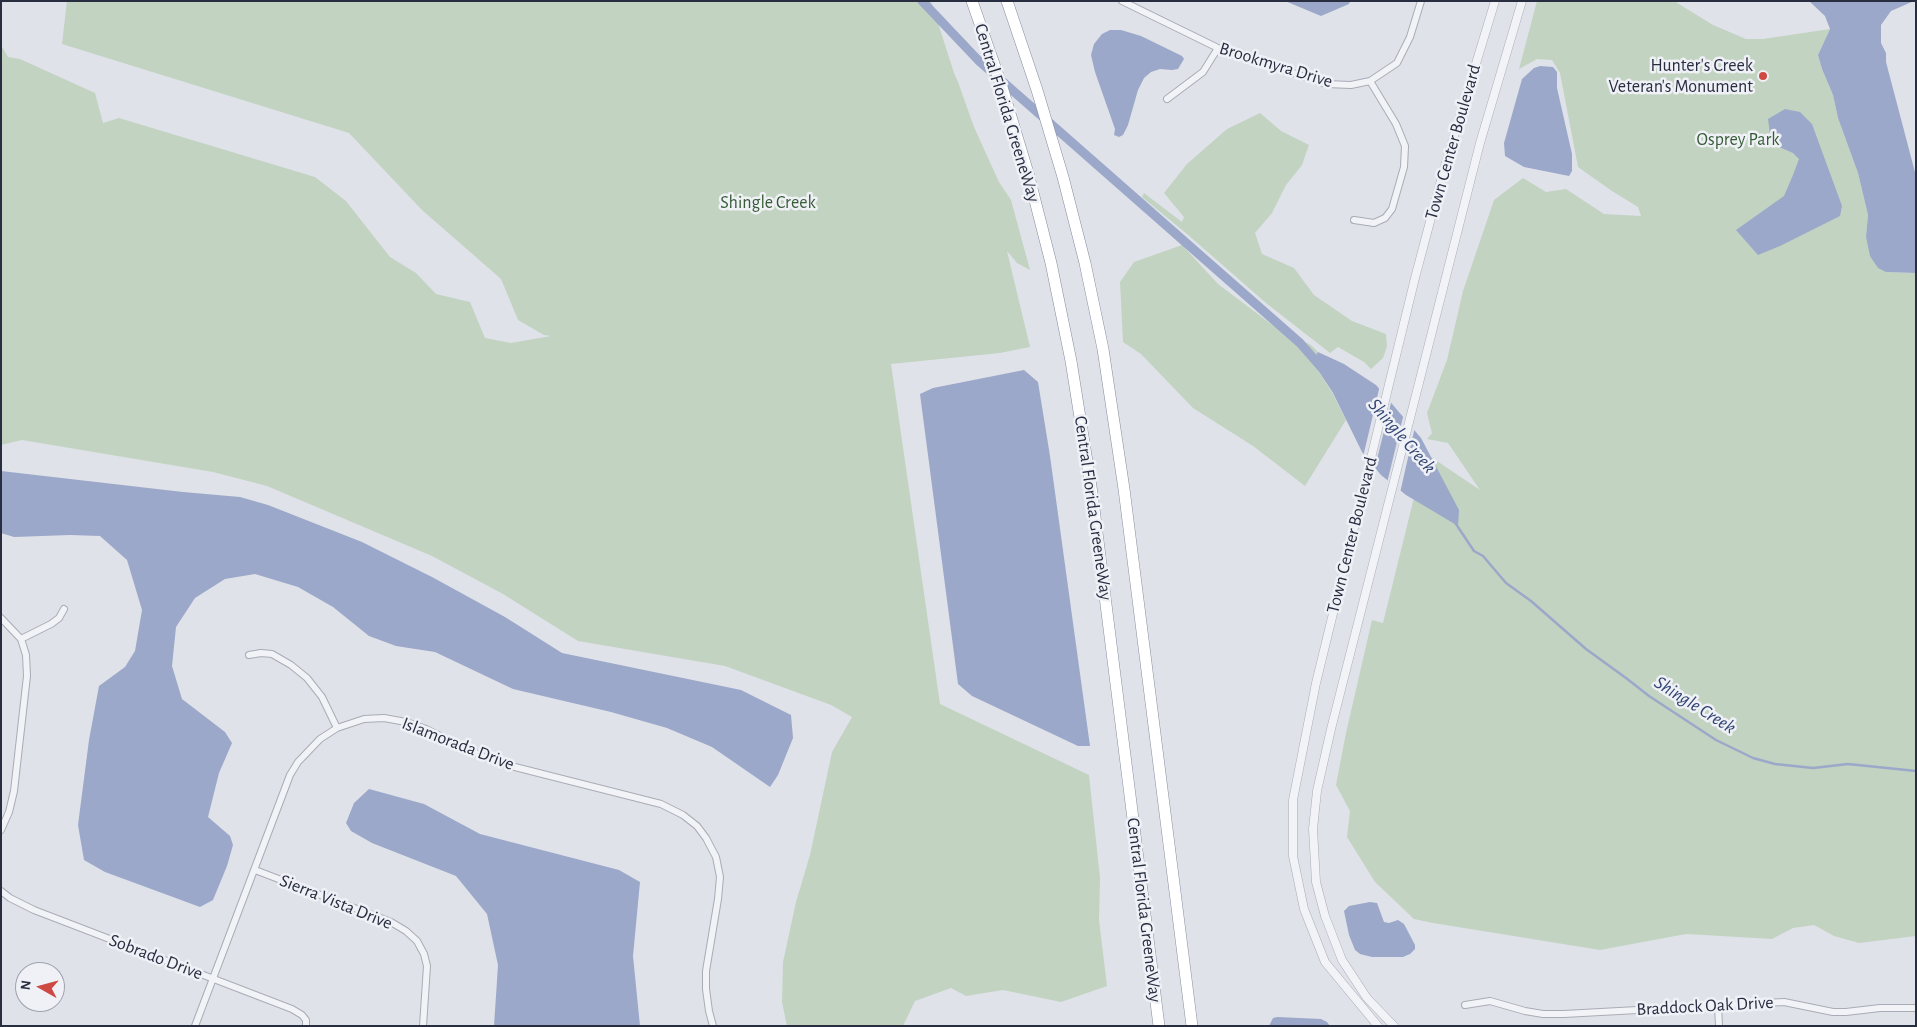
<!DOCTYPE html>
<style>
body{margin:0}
#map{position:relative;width:1917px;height:1027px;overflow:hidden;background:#e0e2e9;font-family:"Alegreya Sans",sans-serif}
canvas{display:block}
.frame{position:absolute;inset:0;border:2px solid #282d40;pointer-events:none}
.north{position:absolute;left:15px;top:962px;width:50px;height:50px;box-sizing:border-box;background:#eff1f6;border:1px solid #9fa3ad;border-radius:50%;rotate:277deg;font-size:14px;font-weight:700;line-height:20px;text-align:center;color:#282d40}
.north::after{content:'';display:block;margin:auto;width:18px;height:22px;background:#cf4944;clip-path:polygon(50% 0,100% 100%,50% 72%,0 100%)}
</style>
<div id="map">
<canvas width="1917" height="1027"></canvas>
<div class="frame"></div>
<div class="north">N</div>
</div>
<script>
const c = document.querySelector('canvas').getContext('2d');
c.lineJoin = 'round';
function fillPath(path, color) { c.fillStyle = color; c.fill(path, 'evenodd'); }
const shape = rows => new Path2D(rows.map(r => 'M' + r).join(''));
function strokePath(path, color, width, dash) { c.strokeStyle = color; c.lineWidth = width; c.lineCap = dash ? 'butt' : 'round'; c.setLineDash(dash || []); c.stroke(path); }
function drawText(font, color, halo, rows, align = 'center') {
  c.font = font + ' "Alegreya Sans",sans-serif'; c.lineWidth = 5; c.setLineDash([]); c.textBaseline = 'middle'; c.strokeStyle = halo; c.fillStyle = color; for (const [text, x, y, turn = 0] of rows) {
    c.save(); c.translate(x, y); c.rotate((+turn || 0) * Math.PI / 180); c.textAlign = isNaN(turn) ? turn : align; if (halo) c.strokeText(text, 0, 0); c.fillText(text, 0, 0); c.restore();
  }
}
const green = shape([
 [67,1,931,1,954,73,958,82,974,127,999,182,1011,200,1030,270,1017,263,1007,251,1030,347,1000,353,891,364,940,704,1089,775,1100,878,1099,920,1107,986,1061,1002,1003,990,966,996,951,988,915,1001,903,1026,787,1026,782,1002,783,962,796,902,810,855,832,752,852,717,831,705,725,666,578,641,503,594,432,556,267,486,213,472,22,440,1,445,1,45,8,57,20,59,95,93,103,123,119,118,315,177,346,201,390,257,416,273,436,294,470,302,485,338,511,343,551,336,544,335,518,320,501,279,422,210,349,133,62,44],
 [1537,1,1674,1,1713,25,1746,39,1763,39,1830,29,1818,55,1822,69,1833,95,1838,118,1858,173,1868,215,1866,237,1886,272,1916,273,1916,936,1859,943,1834,936,1814,925,1793,928,1772,939,1686,934,1600,950,1433,923,1414,919,1375,882,1347,837,1350,811,1336,785,1346,733,1372,620,1383,623,1425,453,1480,490,1448,443,1427,439,1432,433,1427,413,1447,360,1463,291,1494,200,1523,178,1546,192,1566,189,1604,214,1641,216,1638,207,1612,191,1578,167,1560,73,1552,60,1537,59,1519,69],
 [1260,113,1281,131,1309,145,1302,165,1286,185,1272,213,1255,233,1262,254,1294,268,1314,295,1352,321,1386,334,1387,346,1383,358,1371,369,1364,362,1338,347,1330,353,1266,303,1187,234,1142,197,1144,193,1182,222,1184,217,1164,193,1187,164,1227,129],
 [1182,245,1218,284,1275,327,1311,345,1318,352,1314,358,1314,364,1333,394,1346,420,1305,486,1253,446,1193,408,1141,354,1123,342,1120,282,1134,262]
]);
const water = shape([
 [1285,1,1350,1,1349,4,1321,16],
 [1809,1,1914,1,1891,11,1881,25,1881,43,1886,53,1886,62,1916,176,1916,273,1886,272,1878,268,1870,256,1866,237,1868,215,1858,173,1838,118,1833,95,1822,69,1818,55,1830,29,1825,16],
 [1110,30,1121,30,1141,36,1182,56,1184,59,1178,69,1172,70,1160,69,1151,72,1144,78,1138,90,1128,125,1123,135,1119,137,1114,135,1115,129,1095,72,1091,55,1094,44,1102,34],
 [1540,66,1553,67,1557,72,1557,88,1572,154,1572,171,1569,176,1524,167,1505,156,1504,143,1522,79,1534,68],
 [1785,109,1800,112,1812,124,1842,206,1840,216,1780,246,1758,255,1736,230,1784,196,1793,175,1799,159,1793,153,1777,146,1770,134,1768,119],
 [1318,352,1344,364,1376,385,1421,438,1459,510,1458,526,1406,495,1381,475,1362,452,1333,393,1314,364,1314,358],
 [1024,370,1038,382,1050,456,1090,746,1078,746,972,696,958,684,920,394,933,388],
 [1,471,183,492,240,497,268,505,362,542,432,577,505,617,562,653,741,690,791,715,793,738,778,775,770,787,712,747,667,728,611,712,513,689,435,652,396,646,369,636,333,607,298,587,255,574,225,579,195,598,176,627,172,666,182,699,225,732,232,743,219,773,208,817,230,836,233,845,227,866,213,900,200,907,105,872,84,860,78,825,89,740,99,686,125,667,135,651,142,610,127,560,100,536,70,535,14,537,1,533],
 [369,789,424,804,480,834,619,870,640,882,633,956,640,1026,494,1026,498,965,487,914,456,876,372,843,351,831,346,823,354,803],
 [1370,902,1377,903,1384,922,1389,923,1398,920,1404,924,1415,945,1415,949,1410,954,1403,957,1372,957,1360,954,1355,950,1349,935,1344,911,1349,906],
 [1277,1017,1321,1019,1327,1022,1330,1026,1269,1026,1273,1018]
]);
const pier = shape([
 [1380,385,1392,399,1374,471,1363,457],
 [1404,413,1415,427,1400,493,1387,483]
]);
const stream = shape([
 [1456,524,1474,551,1483,556,1506,583,1531,601,1586,649,1626,678,1649,696,1716,740,1753,758,1775,764,1813,768,1848,764,1916,771]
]);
const canal = shape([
 [922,1,978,60,1300,343,1321,367]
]);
const minor = shape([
 [1122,1,1218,48,1326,84,1351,85,1370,81,1397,63,1410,37,1421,1],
 [1167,99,1203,72,1218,48],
 [1354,220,1374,223,1385,218,1392,209,1404,167,1405,146,1396,124,1370,81],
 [1,618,21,639,26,655,27,676,14,791,9,812,1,830],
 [21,639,51,624,59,618,64,609],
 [249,655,261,653,272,654,291,665,307,678,322,697,337,728],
 [255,870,391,922,406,931,417,941,424,954,427,966,423,1026],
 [1,891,10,898,34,910,292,1009,302,1015,306,1020,306,1026],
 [1465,1005,1490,1001,1525,1011,1543,1014,1564,1014,1784,1002,1833,1012,1846,1012,1880,1008,1916,1008],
 [1718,1006,1719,1026],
 [195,1026,290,775,298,762,320,739,337,728,364,719,384,718,406,722,426,729,486,758,507,765,661,804,683,815,697,826,706,838,716,857,720,877,718,899,706,971,706,989,709,1011,713,1026]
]);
const tertiary = shape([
 [1378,1026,1325,962,1304,909,1293,856,1293,800,1316,683,1415,278,1444,169,1495,1],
 [1394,1026,1367,998,1342,960,1325,916,1316,882,1313,829,1317,791,1331,729,1480,143,1522,1]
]);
const motorway = shape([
 [972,1,1002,87,1028,173,1051,263,1071,361,1092,493,1159,1026],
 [1007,1,1037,90,1063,177,1085,263,1103,349,1124,489,1192,1026]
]);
const markers = [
 [1763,76,5,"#cf4944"]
];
const streetNames = [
 ["Brookmyra Drive",1276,65,17],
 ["Central Florida GreeneWay",1007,113,73],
 ["Town Center Boulevard",1453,142,-74],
 ["Central Florida GreeneWay",1093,508,82],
 ["Town Center Boulevard",1352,535,-76],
 ["Islamorada Drive",458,744,21],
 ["Sierra Vista Drive",336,902,22],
 ["Central Florida GreeneWay",1144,910,83],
 ["Sobrado Drive",156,957,21],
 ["Braddock Oak Drive",1705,1006,-3]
];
const poiNames = [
 ["Hunter's Creek",1753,66],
 ["Veteran's Monument",1753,87]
];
const parkNames = [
 ["Osprey Park",1738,140],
 ["Shingle Creek",768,203]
];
const waterNames = [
 ["Shingle Creek",1402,436,49],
 ["Shingle Creek",1695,705,32]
];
fillPath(green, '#c2d3c1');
fillPath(water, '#9ba8c9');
fillPath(pier, '#e0e2e9');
strokePath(stream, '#9ba8c9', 2.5);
strokePath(canal, '#9ba8c9', 9);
strokePath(minor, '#a9acb6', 8);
strokePath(tertiary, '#a9acb6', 9);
strokePath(motorway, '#878ca0', 12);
strokePath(minor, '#f2f3f7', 6);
strokePath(tertiary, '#f2f3f7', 8);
strokePath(motorway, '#fff', 11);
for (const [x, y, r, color] of markers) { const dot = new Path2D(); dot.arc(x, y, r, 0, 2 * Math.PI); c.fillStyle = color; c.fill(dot); strokePath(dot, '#eff1f6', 2); }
drawText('18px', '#282d40', '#eff1f6', streetNames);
drawText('18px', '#282d40', '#eff1f6', poiNames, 'right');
drawText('18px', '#365c36', '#eff1f6', parkNames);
drawText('italic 19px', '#324474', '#eff1f6', waterNames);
</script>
